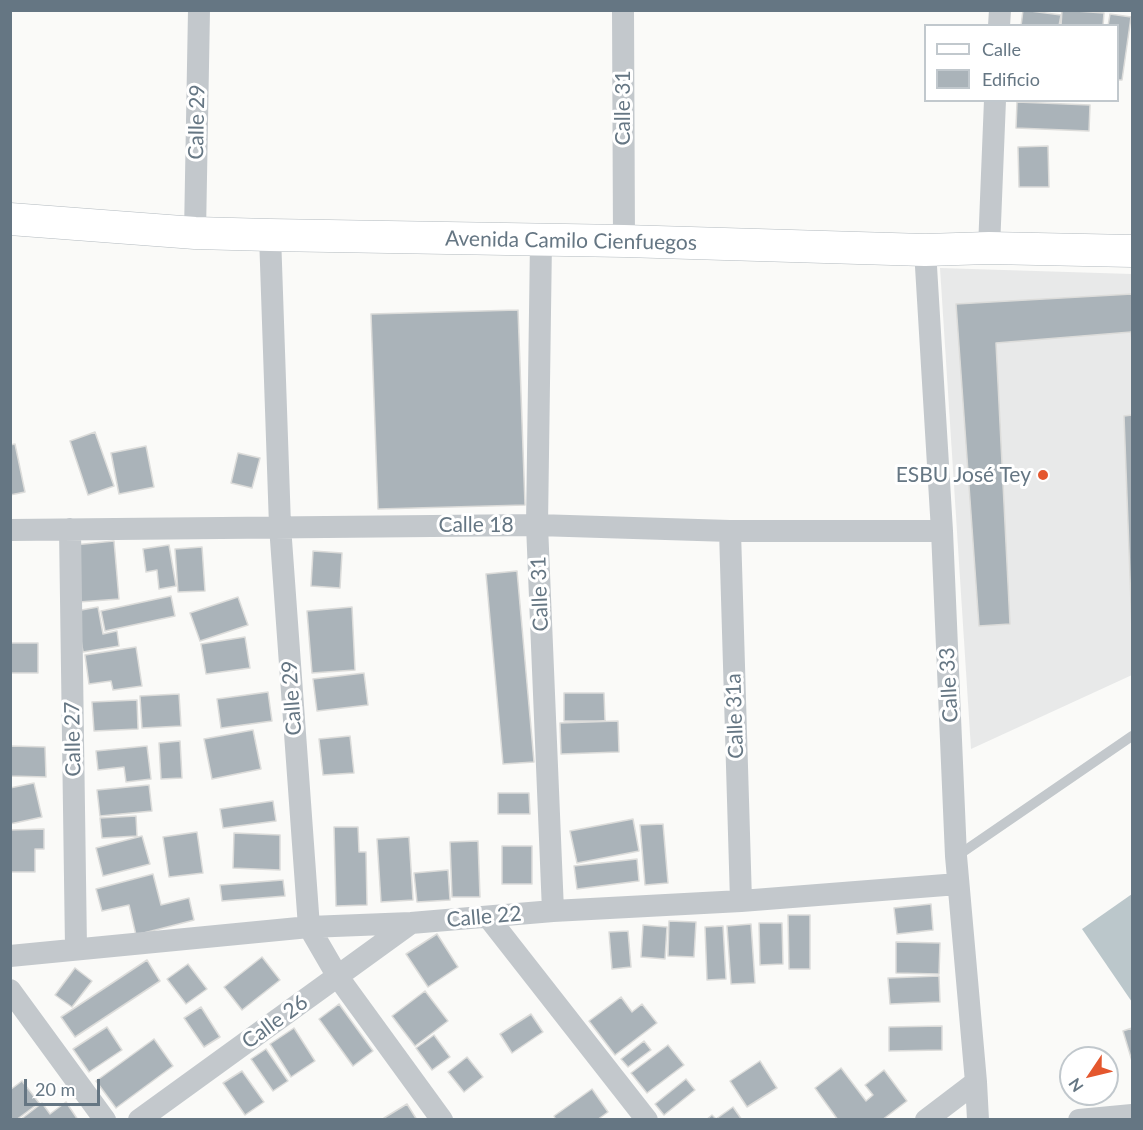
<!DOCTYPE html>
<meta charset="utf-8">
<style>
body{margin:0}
#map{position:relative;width:1143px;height:1130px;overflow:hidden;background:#fafaf8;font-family:Lato,sans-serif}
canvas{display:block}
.frame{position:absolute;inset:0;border:12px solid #657683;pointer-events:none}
.legend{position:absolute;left:924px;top:24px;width:195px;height:78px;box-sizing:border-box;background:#fff;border:2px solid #c1c8cd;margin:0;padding:8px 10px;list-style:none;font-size:18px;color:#657683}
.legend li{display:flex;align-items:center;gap:12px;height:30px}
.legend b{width:30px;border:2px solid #c1c8cd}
.north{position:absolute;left:1059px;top:1046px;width:60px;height:60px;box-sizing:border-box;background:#fff;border:2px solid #c1c8cd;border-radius:50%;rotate:235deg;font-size:16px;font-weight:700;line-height:24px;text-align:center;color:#657683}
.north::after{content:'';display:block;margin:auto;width:21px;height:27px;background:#e4572e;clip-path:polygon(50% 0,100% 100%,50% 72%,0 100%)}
.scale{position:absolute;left:24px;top:1079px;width:76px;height:27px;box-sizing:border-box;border:3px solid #657683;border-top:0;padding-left:8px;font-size:18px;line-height:21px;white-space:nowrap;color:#657683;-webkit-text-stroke:4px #fff;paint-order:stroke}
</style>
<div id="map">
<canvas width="1143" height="1130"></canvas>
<div class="frame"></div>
<ul class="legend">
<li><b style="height:8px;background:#fff"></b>Calle</li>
<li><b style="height:16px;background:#aab3b9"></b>Edificio</li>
</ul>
<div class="north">N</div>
<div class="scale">20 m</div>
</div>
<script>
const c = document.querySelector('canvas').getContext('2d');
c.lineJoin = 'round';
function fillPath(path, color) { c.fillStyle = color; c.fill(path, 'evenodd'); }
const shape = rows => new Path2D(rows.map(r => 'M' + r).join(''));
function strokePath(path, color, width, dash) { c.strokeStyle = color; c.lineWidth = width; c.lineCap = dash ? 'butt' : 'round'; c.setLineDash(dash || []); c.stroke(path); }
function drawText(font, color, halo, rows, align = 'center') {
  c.font = font + ' Lato,sans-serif'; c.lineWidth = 6; c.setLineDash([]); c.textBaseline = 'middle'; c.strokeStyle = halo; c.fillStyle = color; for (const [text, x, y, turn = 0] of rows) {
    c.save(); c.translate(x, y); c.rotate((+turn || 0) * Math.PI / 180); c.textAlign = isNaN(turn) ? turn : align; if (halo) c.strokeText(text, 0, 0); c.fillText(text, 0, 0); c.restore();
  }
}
const built = shape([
 [940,268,1132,274,1132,675,971,749]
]);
const water = shape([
 [1132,894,1132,1002,1082,929]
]);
const building = shape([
 [1023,10,1061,15,1059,26,1021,26,1023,10],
 [1062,10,1104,13,1103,26,1061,26,1062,10],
 [1110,14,1131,17,1122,80,1118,80,1118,26,1108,26,1110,14],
 [1017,102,1090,105,1089,131,1016,128,1017,102],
 [1048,146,1049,187,1019,187,1018,147,1048,146],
 [1132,294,1132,341,1131,332,996,343,1010,624,979,626,956,304,1132,294],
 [518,310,525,505,378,509,371,314,518,310],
 [1132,415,1132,631,1124,416,1132,415],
 [95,432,114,486,88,495,70,441,95,432],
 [15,444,25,492,10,495,10,445,15,444],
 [146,446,154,487,119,494,111,453,146,446],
 [238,453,260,458,252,488,231,483,238,453],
 [114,541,119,599,79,602,74,545,114,541],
 [169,545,176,586,159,589,157,570,146,572,143,549,169,545],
 [202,547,205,591,178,592,175,549,202,547],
 [313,551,342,553,340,588,311,586,313,551],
 [517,571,534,762,503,764,486,574,517,571],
 [171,596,175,616,105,631,101,611,171,596],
 [238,597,248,625,200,641,190,613,238,597],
 [98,607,103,634,117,631,119,646,83,652,76,611,98,607],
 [352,607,355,670,312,673,307,611,352,607],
 [245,637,250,668,206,674,201,644,245,637],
 [10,643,38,643,38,673,10,673,10,643],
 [136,647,142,686,113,690,111,681,89,684,85,655,136,647],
 [364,673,368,705,317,711,313,679,364,673],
 [268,692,272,721,221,728,217,699,268,692],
 [564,693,604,693,605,721,564,721,564,693],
 [179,694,181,726,142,728,140,696,179,694],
 [137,700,138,729,94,731,92,702,137,700],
 [618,721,619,752,561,754,560,723,618,721],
 [253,730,261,769,212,779,204,739,253,730],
 [350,736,354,773,323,775,319,739,350,736],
 [180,741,182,778,161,779,159,743,180,741],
 [10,746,45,747,46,777,10,776,10,746],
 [147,746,151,779,126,782,124,767,98,770,96,751,147,746],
 [34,783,42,817,10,824,10,788,34,783],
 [149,785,152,811,100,816,97,790,149,785],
 [498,793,529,793,530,814,498,814,498,793],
 [273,801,276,821,223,828,220,809,273,801],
 [136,816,137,836,102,838,100,818,136,816],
 [633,819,639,851,577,863,570,831,633,819],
 [663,824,668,883,645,885,640,825,663,824],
 [334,827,358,827,359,852,366,852,367,905,336,906,334,827],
 [44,829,44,849,35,849,35,872,10,872,10,830,44,829],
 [197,832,203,873,169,877,163,837,197,832],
 [234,833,280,835,280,870,233,868,234,833],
 [142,836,150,864,103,876,96,848,142,836],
 [409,837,413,900,381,902,377,839,409,837],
 [478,841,480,897,452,897,450,842,478,841],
 [502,846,532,846,532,884,502,884,502,846],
 [637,859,639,881,577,889,574,866,637,859],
 [448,870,450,900,417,902,414,873,448,870],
 [153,874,161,905,189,898,194,920,136,935,129,905,102,911,96,889,153,874],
 [283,880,285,896,222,901,220,885,283,880],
 [931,904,933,930,897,934,894,908,931,904],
 [788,915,810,915,810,969,789,969,788,915],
 [669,921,696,922,694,957,668,956,669,921],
 [759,923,782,923,783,964,760,965,759,923],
 [751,924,755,983,731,984,727,926,751,924],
 [643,925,667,927,665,959,641,957,643,925],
 [723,926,726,979,707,980,705,927,723,926],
 [628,931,631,967,612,969,609,932,628,931],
 [437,934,458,967,428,987,406,954,437,934],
 [896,942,940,943,939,974,896,973,896,942],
 [262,957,280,980,242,1010,224,987,262,957],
 [147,960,160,981,75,1037,61,1017,147,960],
 [188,964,207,989,186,1004,167,979,188,964],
 [75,968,92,981,72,1007,55,995,75,968],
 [939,976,940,1002,890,1004,888,978,939,976],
 [425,991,448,1021,415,1046,392,1016,425,991],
 [621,997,632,1012,642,1004,657,1023,615,1055,589,1021,621,997],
 [339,1004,373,1051,353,1066,319,1019,339,1004],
 [201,1007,220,1037,204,1047,184,1018,201,1007],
 [531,1014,543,1032,512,1053,500,1034,531,1014],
 [942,1026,942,1050,889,1051,889,1027,942,1026],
 [107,1027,122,1050,89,1072,73,1049,107,1027],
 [294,1028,315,1061,291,1077,270,1044,294,1028],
 [1132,1028,1132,1061,1123,1031,1132,1028],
 [434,1035,450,1057,432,1070,416,1048,434,1035],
 [154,1039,173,1066,116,1108,96,1081,154,1039],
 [644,1041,651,1050,628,1067,621,1059,644,1041],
 [668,1045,684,1065,647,1093,631,1073,668,1045],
 [266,1049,288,1081,273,1091,251,1059,266,1049],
 [467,1057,483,1077,464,1092,448,1072,467,1057],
 [760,1061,777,1088,747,1107,730,1081,760,1061],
 [841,1068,866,1101,873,1095,865,1085,884,1070,907,1101,882,1120,838,1120,815,1088,841,1068],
 [242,1071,264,1102,245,1115,223,1083,242,1071],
 [686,1079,695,1090,664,1115,655,1104,686,1079],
 [22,1081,39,1103,16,1120,10,1120,10,1090,22,1081],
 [592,1089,608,1112,597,1120,556,1120,554,1116,592,1089],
 [66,1102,78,1120,20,1120,42,1103,50,1114,66,1102],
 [407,1104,417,1120,385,1120,384,1118,407,1104],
 [733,1107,742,1120,706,1120,712,1115,716,1119,733,1107]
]);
const service = shape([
 [957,856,1132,736]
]);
const minor = shape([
 [623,10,624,241],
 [999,26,1000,10],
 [195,233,199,10],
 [270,235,280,526,309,927,338,977,442,1120],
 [541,241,537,525,553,911],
 [989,248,995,100],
 [925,250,942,531,956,856,976,1082,978,1120],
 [70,529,76,948],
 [10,530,537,525,730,531,942,531],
 [730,531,741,901],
 [488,917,647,1120],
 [10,956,309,927,411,923,553,911,741,901,958,884],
 [10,990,105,1120],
 [139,1120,411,923],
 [926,1120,976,1082],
 [1079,1120,1132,1115]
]);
const secondary = shape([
 [10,219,195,233,270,235,624,241,925,250,989,248,1132,251]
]);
const markers = [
 [1043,475,6,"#e4572e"]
];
const streetNames = [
 ["Calle 31",623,108,-90],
 ["Calle 29",197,122,-89],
 ["Avenida Camilo Cienfuegos",571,241,1],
 ["Calle 18",476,525],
 ["Calle 31",540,594,-92],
 ["Calle 33",949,685,-93],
 ["Calle 29",292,698,-94],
 ["Calle 31a",735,716,-92],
 ["Calle 27",73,739,-91],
 ["Calle 22",484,917,-5],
 ["Calle 26",275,1022,-36]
];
const poiNames = [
 ["ESBU José Tey",1031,475]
];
fillPath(built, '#e8e9e9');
fillPath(water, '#bbc7cb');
fillPath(building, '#aab3b9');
strokePath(building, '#dcdcda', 1.5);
strokePath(secondary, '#b3babf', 33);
strokePath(service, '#c3c8cc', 10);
strokePath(minor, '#c3c8cc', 22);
strokePath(secondary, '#fff', 32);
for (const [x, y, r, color] of markers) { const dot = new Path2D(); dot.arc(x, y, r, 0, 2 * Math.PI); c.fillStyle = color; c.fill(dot); strokePath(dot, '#fff', 2); }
drawText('21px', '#657683', '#fff', streetNames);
drawText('21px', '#657683', '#fff', poiNames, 'right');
</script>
